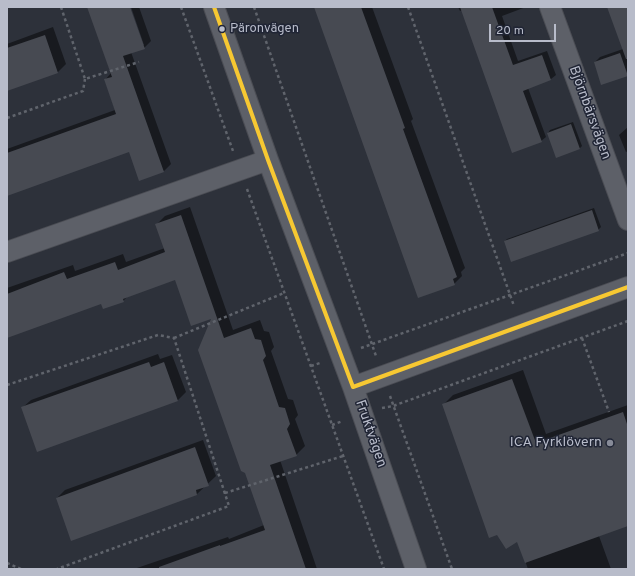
<!DOCTYPE html>
<meta charset="utf-8">
<style>
body{margin:0}
#map{position:relative;width:635px;height:576px;overflow:hidden;background:#2d313a;font-family:Overpass,sans-serif}
canvas{display:block}
.frame{position:absolute;inset:0;border:8px solid #b8bcca;pointer-events:none}
.scale{position:absolute;left:489px;top:24px;width:67px;height:18px;box-sizing:border-box;border:2px solid #b8bcca;border-top:0;padding-left:5px;font-size:12px;line-height:14px;white-space:nowrap;color:#b8bcca;-webkit-text-stroke:3px #202535;paint-order:stroke}
</style>
<div id="map">
<canvas width="635" height="576"></canvas>
<div class="frame"></div>
<div class="scale">20 m</div>
</div>
<script>
const c = document.querySelector('canvas').getContext('2d');
c.lineJoin = 'round';
function fillPath(path, color) { c.fillStyle = color; c.fill(path, 'evenodd'); }
const shape = rows => new Path2D(rows.map(r => 'M' + r).join(''));
function strokePath(path, color, width, dash) { c.strokeStyle = color; c.lineWidth = width; c.lineCap = dash ? 'butt' : 'round'; c.setLineDash(dash || []); c.stroke(path); }
function drawText(font, color, halo, rows, align = 'center') {
  c.font = font + ' Overpass,sans-serif'; c.lineWidth = 3; c.setLineDash([]); c.textBaseline = 'middle'; c.strokeStyle = halo; c.fillStyle = color; for (const [text, x, y, turn = 0] of rows) {
    c.save(); c.translate(x, y); c.rotate((+turn || 0) * Math.PI / 180); c.textAlign = isNaN(turn) ? turn : align; if (halo) c.strokeText(text, 0, 0); c.fillText(text, 0, 0); c.restore();
  }
}
const shadow = shape([
 [88,7,129,7,142,45,144,45,131,7,139,7,151,41,144,48,131,52,171,164,164,171,130,150,7,195,7,149,115,110,105,80,111,73],
 [315,7,372,7,413,119,411,121,465,268,461,272,462,276,454,284],
 [458,7,526,7,502,16,518,61,547,51,556,75,551,79,528,88,546,137,541,141,462,10,460,11],
 [610,7,628,7,627,75,595,62,600,57,623,49],
 [53,27,66,64,58,72,7,90,7,44],
 [573,122,582,146,579,149,548,133,550,130],
 [628,127,628,151,626,152,619,135],
 [190,207,233,330,260,320,264,331,269,332,274,347,271,351,288,399,293,400,298,415,295,419,305,446,296,455,280,460,317,569,134,569,228,537,229,539,264,525,213,317,175,278,128,296,123,301,101,302,7,336,7,288,73,265,75,271,123,254,126,262,165,248,156,225,165,216],
 [594,208,601,227,598,230,505,241,507,239],
 [158,354,160,359,172,355,186,392,177,401,22,408,31,400],
 [523,370,546,434,628,405,628,525,599,536,611,569,528,569,518,541,443,405,453,395],
 [203,440,216,476,197,494,72,539,57,498,65,490]
]);
const building = shape([
 [87,7,130,7,145,49,123,56,164,172,139,181,129,152,7,196,7,153,116,114,104,79,112,77],
 [314,7,361,7,405,128,403,129,457,277,453,279,455,285,418,298],
 [460,7,492,7,513,65,542,55,551,80,523,91,542,142,512,153],
 [607,7,628,7,628,59,626,59],
 [45,35,58,73,7,91,7,48],
 [620,53,628,76,601,85,594,62],
 [571,124,580,149,556,158,547,133],
 [592,210,599,231,511,262,504,241],
 [181,215,224,338,251,328,255,339,261,340,266,356,263,360,279,407,285,408,290,424,287,429,297,456,270,465,306,569,159,569,159,567,220,545,220,546,265,530,245,473,241,471,198,350,211,319,191,326,175,280,123,299,124,302,103,309,101,304,7,338,7,294,64,272,67,279,115,262,118,270,165,252,155,224],
 [149,362,151,367,164,362,178,401,37,452,21,407],
 [512,379,536,443,623,412,628,427,628,526,525,563,517,542,506,549,497,535,489,538,442,404],
 [195,447,209,486,196,490,197,495,71,541,56,498]
]);
const path = shape([
 [61,7,85,79,139,62],
 [181,7,233,151],
 [254,7,376,356],
 [408,7,514,306],
 [7,118,83,91,85,79],
 [247,189,384,569],
 [174,338,284,293],
 [582,338,609,412],
 [361,348,628,253],
 [311,366,320,363],
 [7,385,158,335,174,338,229,506,57,569],
 [390,396,452,569],
 [382,408,393,406,628,321],
 [332,425,343,421],
 [225,493,343,456],
 [7,563,21,569]
]);
const street = shape([
 [214,7,268,160,353,387,416,569],
 [550,7,628,220],
 [7,252,268,160],
 [353,387,628,287]
]);
const bus1 = shape([
 [214,7,268,160,353,387],
 [353,387,628,287]
]);
const markers = [
 [222,29,3.5,"#b8bcca"],
 [610,443,4,"#878b98"]
];
const busNames = [
 ["Päronvägen",230,29]
];
const streetNames = [
 ["Björnbärsvägen",589,113,70],
 ["Fruktvägen",370,434,71]
];
const poiNames = [
 ["ICA Fyrklövern",602,443]
];
fillPath(shadow, '#0007');
fillPath(building, '#474a52');
strokePath(street, '#4b4d54', 22);
strokePath(path, '#60646c', 2.5, [3, 3]);
strokePath(street, '#5d6068', 20);
strokePath(bus1, '#f7c832', 4);
for (const [x, y, r, color] of markers) { const dot = new Path2D(); dot.arc(x, y, r, 0, 2 * Math.PI); c.fillStyle = color; c.fill(dot); strokePath(dot, '#202535', 1.5); }
drawText('13px', '#b8bcca', '#202535', busNames, 'left');
drawText('14px', '#b8bcca', '#202535', streetNames);
drawText('14px', '#b8bcca', '#202535', poiNames, 'right');
</script>
